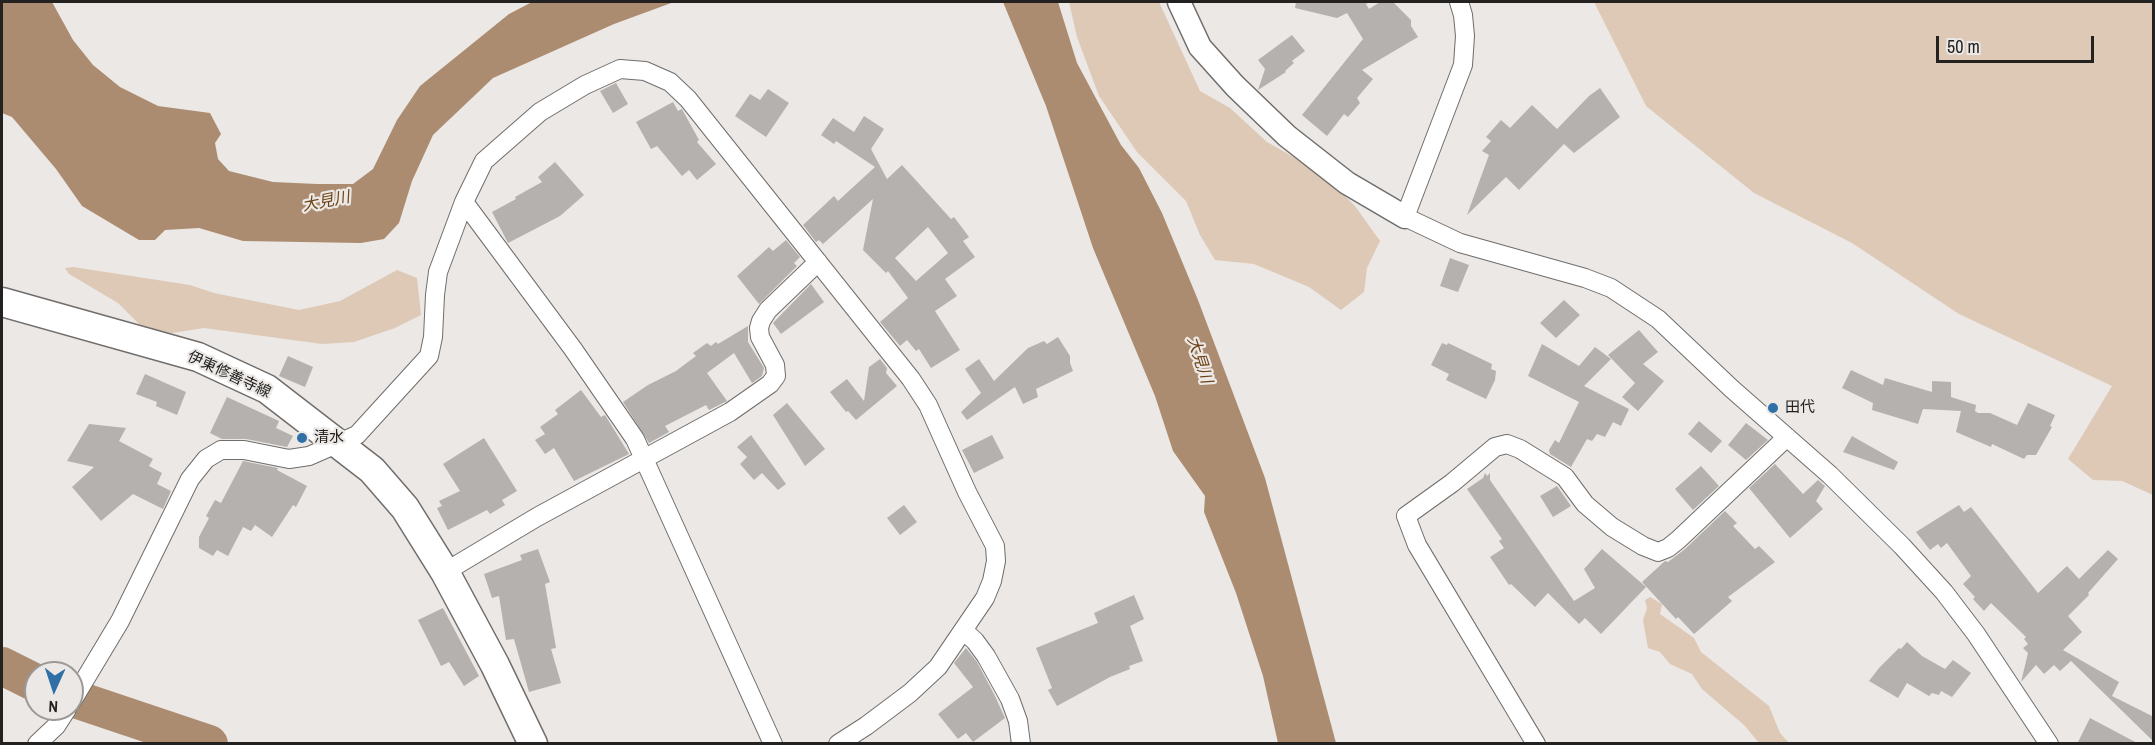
<!DOCTYPE html>
<meta charset="utf-8">
<style>
body{margin:0}
#map{position:relative;width:2155px;height:745px;overflow:hidden;background:#ebe8e5;font-family:"Archivo Narrow",sans-serif}
canvas{display:block}
.frame{position:absolute;inset:0;border:3px solid #232221;pointer-events:none}
.north{position:absolute;left:24px;top:661px;width:60px;height:60px;box-sizing:border-box;background:#ebe8e5;border:2px solid #9b9997;border-radius:50%;rotate:183deg;font-size:16px;font-weight:700;line-height:24px;text-align:center;color:#232221}
.north::after{content:'';display:block;margin:auto;width:21px;height:27px;background:#3070a6;clip-path:polygon(50% 0,100% 100%,50% 72%,0 100%)}
.scale{position:absolute;left:1936px;top:36px;width:158px;height:27px;box-sizing:border-box;border:3px solid #232221;border-top:0;padding-left:8px;font-size:18px;line-height:21px;white-space:nowrap;color:#232221;-webkit-text-stroke:4px #ebe8e5;paint-order:stroke}
</style>
<div id="map">
<canvas width="2155" height="745"></canvas>
<div class="frame"></div>
<div class="north">N</div>
<div class="scale">50 m</div>
</div>
<script>
const c = document.querySelector('canvas').getContext('2d');
c.lineJoin = 'round';
function fillPath(path, color) { c.fillStyle = color; c.fill(path, 'evenodd'); }
const shape = rows => new Path2D(rows.map(r => 'M' + r).join(''));
function strokePath(path, color, width, dash) { c.strokeStyle = color; c.lineWidth = width; c.lineCap = dash ? 'butt' : 'round'; c.setLineDash(dash || []); c.stroke(path); }
function drawText(font, color, halo, rows, align = 'center') {
  c.font = font + ' "Archivo Narrow","Noto Sans JP",sans-serif'; c.lineWidth = 4.5; c.setLineDash([]); c.textBaseline = 'middle'; c.strokeStyle = halo; c.fillStyle = color; for (const [text, x, y, turn = 0] of rows) {
    c.save(); c.translate(x, y); c.rotate((+turn || 0) * Math.PI / 180); c.textAlign = isNaN(turn) ? turn : align; if (halo) c.strokeText(text, 0, 0); c.fillText(text, 0, 0); c.restore();
  }
}
const green = shape([
 [1069,2,1159,2,1200,91,1230,108,1267,142,1321,173,1355,206,1380,241,1367,268,1364,292,1341,310,1309,287,1254,264,1215,260,1200,235,1186,201,1137,152,1099,96,1077,37],
 [1594,2,2153,2,2153,495,2122,481,2093,480,2068,459,2112,386,1959,314,1852,243,1754,193,1646,106],
 [73,267,190,285,214,293,299,310,340,301,397,270,417,278,421,315,395,328,354,342,322,344,204,328,166,334,139,324,118,303,69,274,65,268],
 [1650,597,1662,604,1660,614,1694,638,1701,652,1769,706,1780,733,1789,743,1759,743,1744,725,1702,689,1692,674,1670,664,1660,652,1648,648,1643,620,1647,608,1645,600]
]);
const water = shape([
 [2,2,52,2,73,40,93,65,120,87,158,106,210,113,221,134,215,143,218,159,229,171,273,182,317,184,353,184,373,169,397,120,420,86,509,14,532,2,674,2,614,24,493,78,433,135,412,181,399,223,384,239,361,243,243,241,199,228,165,230,155,240,139,240,82,206,56,169,12,117,2,113],
 [1003,2,1058,2,1077,63,1121,145,1139,168,1162,213,1198,300,1265,478,1336,743,1278,743,1263,676,1236,593,1204,512,1205,496,1173,451,1155,396,1093,248,1046,106]
]);
const river = shape([
 [2,666,36,683],
 [72,698,209,744]
]);
const building = shape([
 [1296,2,1370,2,1366,4,1369,9,1380,2,1393,2,1411,20,1411,26,1418,37,1362,70,1373,79,1357,98,1360,103,1348,117,1344,114,1327,136,1302,115,1363,39,1347,13,1337,18,1295,8],
 [1292,35,1305,51,1292,61,1294,63,1285,71,1286,72,1258,90,1265,69,1258,60],
 [616,83,628,104,613,113,600,91],
 [1600,88,1620,117,1574,153,1564,144,1519,190,1506,177,1467,215,1489,155,1482,151,1491,141,1486,137,1501,120,1510,128,1532,105,1557,129,1589,96],
 [768,89,789,103,766,137,735,116,750,94,760,100],
 [673,102,678,111,682,109,683,111,699,140,697,142,716,164,697,180,689,170,682,176,657,146,651,149,636,122],
 [864,116,884,129,871,149,887,179,902,165,951,219,954,217,969,237,963,241,975,257,945,279,957,296,935,311,960,350,931,368,919,349,916,351,907,340,900,346,880,322,908,298,888,271,886,273,863,250,873,199,823,244,819,240,816,242,803,225,834,196,838,201,875,167,836,141,834,144,821,135,833,118,854,132],
 [928,227,948,253,916,281,895,258],
 [555,162,584,195,560,216,508,243,492,212,516,199,515,197,542,182,538,177],
 [786,240,800,257,794,263,797,266,759,304,737,276,769,247,773,251],
 [1450,258,1469,265,1458,292,1440,286],
 [811,284,824,302,781,334,773,323],
 [1564,300,1580,315,1556,338,1540,323],
 [748,326,748,342,764,368,762,376,752,383,734,353,707,373,727,401,709,410,706,405,665,426,669,432,649,443,623,402,648,385,676,371,696,356,693,353,707,343,711,346,716,342,718,344],
 [1639,330,1658,352,1643,364,1664,381,1638,411,1622,397,1635,383,1608,355],
 [1058,337,1070,356,1070,363,1073,371,1036,389,1038,397,1023,404,1015,387,967,420,961,412,981,393,965,369,979,359,994,381,1028,348,1044,341,1047,344],
 [1442,343,1447,345,1448,343,1492,364,1491,369,1496,371,1495,380,1486,399,1446,380,1449,374,1431,365],
 [1542,344,1579,366,1595,347,1611,359,1584,386,1629,409,1621,426,1613,422,1605,437,1597,434,1592,441,1587,439,1571,467,1550,454,1549,450,1555,440,1559,443,1579,402,1528,376],
 [288,356,313,367,305,387,279,376],
 [880,359,887,368,886,373,897,386,856,420,848,411,846,412,830,392,847,379,864,401,869,367],
 [1851,370,1883,385,1885,378,1932,392,1932,381,1951,382,1951,397,1976,405,1975,411,1978,413,1990,413,2017,425,2028,403,2055,415,2050,426,2052,427,2036,455,2027,455,2024,459,1992,444,1991,447,1956,432,1961,411,1923,409,1918,424,1872,410,1873,403,1842,388],
 [145,374,186,392,177,415,156,406,157,402,136,394],
 [581,390,601,417,605,415,629,454,574,481,554,448,545,454,535,440,545,434,540,427,558,414,555,410],
 [227,397,279,421,276,428,293,436,287,447,246,439,222,439,210,433],
 [787,403,825,449,805,466,773,415],
 [1699,421,1722,441,1711,453,1688,434],
 [1746,423,1768,440,1746,460,1728,445],
 [89,424,126,428,119,441,153,459,149,466,162,473,157,484,171,491,163,509,133,494,101,521,72,487,94,467,67,461],
 [751,435,786,484,778,490,762,473,754,480,740,464,747,457,737,447],
 [992,435,1004,458,974,473,962,450],
 [1852,436,1898,462,1894,470,1843,452],
 [484,438,517,491,502,500,505,505,490,514,487,510,448,530,437,508,442,506,439,501,460,491,443,464],
 [243,461,278,468,277,470,307,486,296,507,293,505,272,537,255,525,251,531,243,527,228,556,217,550,213,556,199,548,199,537,209,518,206,516,215,500,221,503],
 [1775,464,1803,494,1818,480,1825,486,1816,501,1823,509,1790,538,1749,488],
 [1701,466,1719,486,1693,510,1675,489],
 [1485,473,1487,476,1490,473,1490,480,1574,601,1595,588,1584,569,1602,549,1646,587,1601,634,1585,618,1579,624,1548,593,1535,607,1511,584,1509,585,1490,557,1504,548,1499,541,1502,539,1467,489,1483,478],
 [1557,486,1571,506,1553,517,1540,496],
 [904,505,917,522,900,535,887,518],
 [1959,505,1964,512,1971,507,2038,593,2067,566,2079,579,2108,550,2118,559,2088,593,2089,595,2068,616,2082,632,2063,650,2119,682,2111,698,2112,696,2154,717,2154,742,2071,661,2060,671,2054,665,2044,674,2036,665,2021,682,2028,653,2023,648,2028,644,2024,639,2026,637,1991,603,1984,611,1973,599,1975,597,1963,584,1971,576,1947,543,1941,548,1938,544,1930,550,1916,532],
 [1725,511,1737,523,1733,526,1755,549,1759,546,1775,562,1728,597,1732,601,1694,634,1678,617,1676,619,1642,582,1665,561,1668,562,1685,549],
 [538,549,550,582,545,584,556,648,551,649,561,683,529,692,514,639,506,640,499,596,492,598,484,574,522,560,520,555],
 [1134,595,1144,619,1130,626,1143,661,1129,666,1130,669,1110,677,1057,706,1048,690,1052,688,1036,648,1098,623,1094,613],
 [443,608,479,676,464,686,449,662,441,666,418,620],
 [1907,642,1922,656,1945,669,1953,660,1971,673,1952,697,1941,691,1939,695,1932,693,1929,696,1907,683,1898,698,1869,681,1879,668,1899,648,1901,649],
 [966,648,977,662,994,694,1005,718,973,742,966,733,958,739,938,714,973,687,954,663],
 [2090,718,2139,744,2077,744]
]);
const minor = shape([
 [1459,2,1463,15,1465,36,1463,65,1405,217,1460,243,1585,278,1611,288,1658,319,1732,389,1830,475,1902,546,1944,592,1976,634,2049,744],
 [464,202,573,349,635,439,773,744],
 [445,572,537,517,730,412,770,384,776,376,775,365,760,337,759,328,761,321,768,310,818,262],
 [963,630,975,641,986,656,1010,699,1018,721,1021,744],
 [72,701,120,621,190,479,206,459,221,450,244,450,289,459,309,456,357,435,429,356,433,337,435,295,438,272,464,202,484,161,540,112,585,85,620,69,645,71,670,82,688,99,911,379,928,405,967,492,995,546,996,561,992,581,985,598,938,667,910,693,866,726,838,744],
 [37,744,56,726,67,709],
 [1536,744,1417,545,1406,516,1452,483,1495,447,1507,444,1520,449,1565,477,1585,504,1612,527,1643,546,1658,552,1668,548,1678,540,1787,437]
]);
const tertiary = shape([
 [1179,2,1200,47,1235,86,1287,136,1347,183,1405,217]
]);
const primary = shape([
 [2,302,198,357,267,389,372,470,405,508,445,572,495,665,533,744]
]);
const markers = [
 [1773,408,6,"#3070a6"],
 [302,438,6,"#3070a6"]
];
const streetNames = [
 ["伊東修善寺線",229,375,25]
];
const poiNames = [
 ["田代",1785,408],
 ["清水",314,438]
];
const waterNames = [
 ["大見川",326,202,-11],
 ["大見川",1199,360,72]
];
fillPath(green, '#dec9b7');
fillPath(water, '#ac8c71');
strokePath(river, '#ac8c71', 38);
fillPath(building, '#b4b1af');
strokePath(minor, '#706d6b', 20);
strokePath(tertiary, '#706d6b', 25);
strokePath(primary, '#706d6b', 31);
strokePath(minor, '#fff', 18);
strokePath(tertiary, '#fff', 22);
strokePath(primary, '#fff', 28);
for (const [x, y, r, color] of markers) { const dot = new Path2D(); dot.arc(x, y, r, 0, 2 * Math.PI); c.fillStyle = color; c.fill(dot); strokePath(dot, '#ebe8e5', 2); }
drawText('15px', '#232221', '#ebe8e5', streetNames);
drawText('15px', '#232221', '#ebe8e5', poiNames, 'left');
drawText('italic 16px', '#6e4215', '#ebe8e5', waterNames);
</script>
